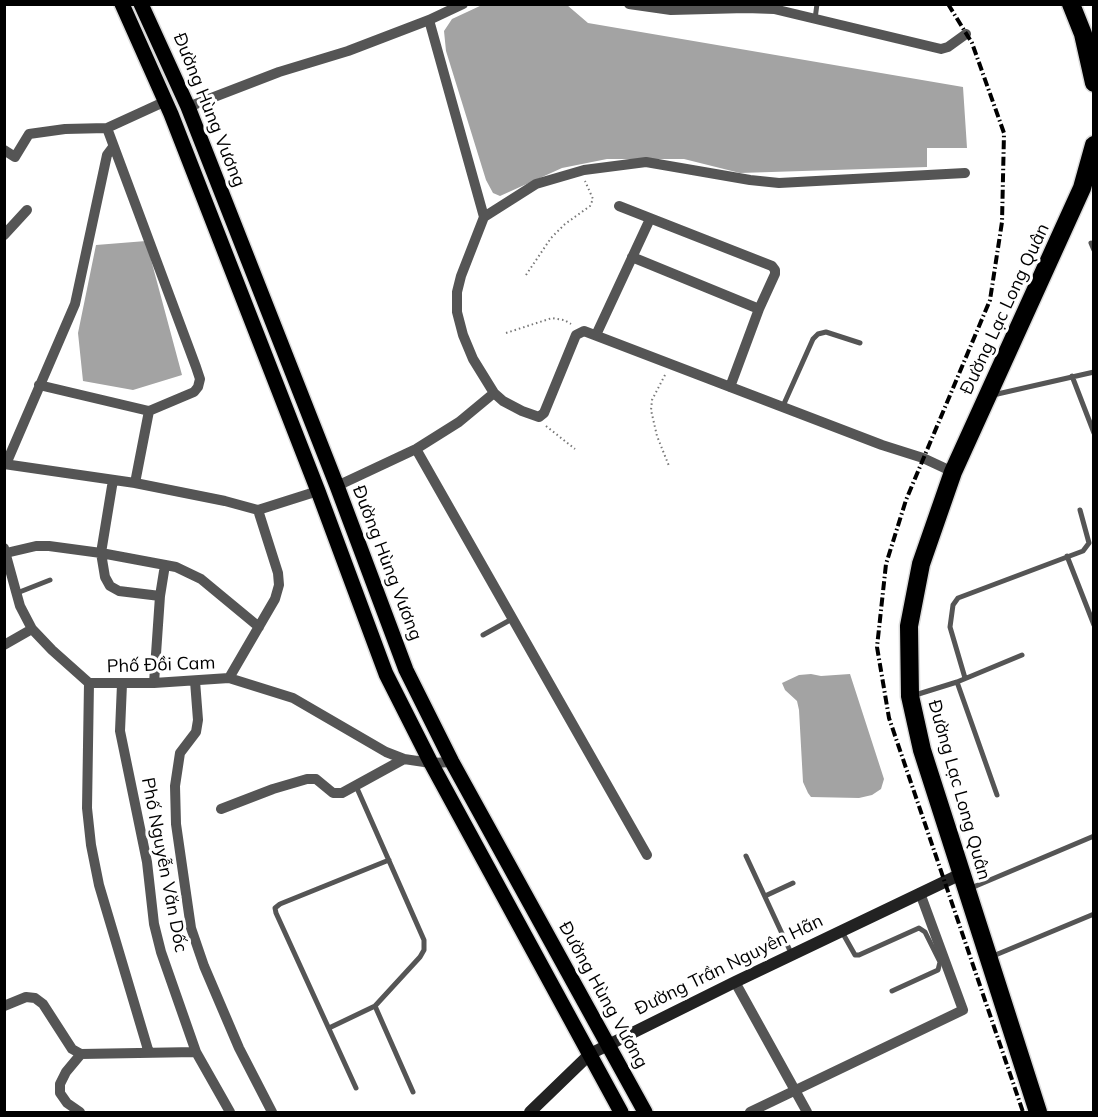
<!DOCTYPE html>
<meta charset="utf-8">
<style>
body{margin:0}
#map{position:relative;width:1098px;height:1117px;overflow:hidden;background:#fff;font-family:Mulish,sans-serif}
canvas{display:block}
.frame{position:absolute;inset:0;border:6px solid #000;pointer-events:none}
</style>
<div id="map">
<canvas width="1098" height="1117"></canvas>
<div class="frame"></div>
</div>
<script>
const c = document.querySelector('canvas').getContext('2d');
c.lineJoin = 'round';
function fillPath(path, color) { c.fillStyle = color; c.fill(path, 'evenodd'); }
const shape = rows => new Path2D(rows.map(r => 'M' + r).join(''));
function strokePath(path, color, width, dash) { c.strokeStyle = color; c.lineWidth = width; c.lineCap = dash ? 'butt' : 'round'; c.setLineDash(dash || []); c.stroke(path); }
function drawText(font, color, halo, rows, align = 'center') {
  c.font = font + ' Mulish,sans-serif'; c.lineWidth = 6; c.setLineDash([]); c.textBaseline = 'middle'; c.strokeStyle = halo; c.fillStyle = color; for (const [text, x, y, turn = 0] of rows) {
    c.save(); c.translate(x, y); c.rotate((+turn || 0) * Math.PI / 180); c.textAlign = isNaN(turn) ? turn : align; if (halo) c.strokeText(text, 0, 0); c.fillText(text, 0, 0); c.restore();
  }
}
const water = shape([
 [482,5,567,5,588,23,963,87,967,148,927,148,927,167,740,173,684,159,607,159,562,168,500,196,493,193,486,180,446,51,444,31,452,19],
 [146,241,182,375,133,390,83,381,78,333,96,245],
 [811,674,821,676,850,674,884,779,881,789,872,795,859,798,811,797,808,793,803,782,799,710,797,701,785,690,782,683,799,675]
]);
const path = shape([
 [526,275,551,238,565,224,590,206,593,199,585,181],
 [506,333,552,318,564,320,571,324],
 [665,375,652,400,651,410,657,436,669,466],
 [546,426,575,449]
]);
const lane = shape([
 [815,19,817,4],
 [1091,243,1094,250],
 [1072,376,1094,433],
 [993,395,1094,372],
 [783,406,813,339,818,334,826,332,860,343],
 [1067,556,1094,625],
 [17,593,50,580],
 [483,635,512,619],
 [965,678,950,627,953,605,958,598,1083,551,1089,543,1080,510],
 [957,682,997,795],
 [912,696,957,682,1022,655],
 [356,786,424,940,424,950,420,957,375,1006,413,1092],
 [746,856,792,955],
 [971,888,1094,836],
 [765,896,793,883],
 [842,932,855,955,859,955,919,928,925,932,940,962,938,970,892,991],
 [993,956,1094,914],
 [329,1028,375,1006],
 [356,1088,276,913,275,908,280,904,389,860]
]);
const street = shape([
 [629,4,671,10,746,8,774,9,941,49,948,47,966,34],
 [429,20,484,217],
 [188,107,279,72,348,51,429,20,463,4],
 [4,150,15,157,29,134,65,129,107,128],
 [619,206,772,266,775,270,775,274,759,309,730,387],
 [4,235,27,210],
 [632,257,759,309],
 [596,335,650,219],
 [39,385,149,411,194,392,198,387,200,379,196,367,107,128,166,101],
 [494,393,473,359,463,335,457,312,457,292,461,276,484,217,536,184,584,170,646,162,750,180,779,183,965,173],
 [416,449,647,855],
 [4,464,135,483,225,501,258,510,318,491],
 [6,464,75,304,107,155,113,147],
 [113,480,101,553,105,577,110,586,119,591,160,596],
 [135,483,149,411],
 [337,486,416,449,459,422,494,393,503,401,522,411,539,417,544,413,576,335,584,331,882,445,923,458,953,472],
 [4,548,20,606,32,629,52,650,89,683,154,683,229,678,293,698,386,752,404,759,431,763,452,762],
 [6,553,36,546,49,546,101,553,176,567,201,579,259,627],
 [4,645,32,629],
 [229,678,275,599,279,585,278,573,258,510],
 [195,681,198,720,196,732,180,753,175,786,176,824,191,928,204,966,239,1048,272,1112],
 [89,683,87,808,91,845,99,885,149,1053],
 [154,683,160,596,165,565],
 [122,684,120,731,147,862,154,924,161,952,196,1052,230,1112],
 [221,809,273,789,307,779,316,779,333,793,342,793,404,759],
 [735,982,807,1112],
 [4,1006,26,997,35,998,43,1004,72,1049,81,1054,196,1052],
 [80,1112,67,1103,60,1093,60,1084,66,1072,81,1054],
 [750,1112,963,1010,920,893]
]);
const secondary = shape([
 [530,1112,590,1054,735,982,961,874]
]);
const primary = shape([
 [122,4,171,114,318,491,386,674,431,763,621,1112],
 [141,4,188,107,337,486,406,670,452,762,645,1112]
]);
const highway = shape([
 [1071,4,1083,34,1094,83],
 [1038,1112,922,750,910,696,909,626,921,564,953,472,1082,188,1094,145]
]);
const rail = shape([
 [948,4,972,43,1004,133,1002,222,990,300,906,500,886,564,877,647,889,718,1023,1112]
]);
const streetNames = [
 ["Đường Hùng Vương",209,110,68],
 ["Đường Lạc Long Quân",1005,309,-65],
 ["Đường Hùng Vương",387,563,69],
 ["Phố Đồi Cam",161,665,-2],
 ["Đường Lạc Long Quân",959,790,74],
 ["Phố Nguyễn Văn Dốc",164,865,79],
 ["Đường Trần Nguyên Hãn",729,965,-26],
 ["Đường Hùng Vương",603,995,61]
];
fillPath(water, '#a3a3a3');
strokePath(primary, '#dbdbdb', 18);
strokePath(highway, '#dbdbdb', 21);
strokePath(path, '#777', 2, [1.5, 3]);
strokePath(lane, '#555', 5);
strokePath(street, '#555', 10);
strokePath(secondary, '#222', 12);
strokePath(primary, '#000', 15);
strokePath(highway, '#000', 18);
strokePath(rail, '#000', 4, [9, 3, 1.5, 3]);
drawText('18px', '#000', '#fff', streetNames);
</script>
